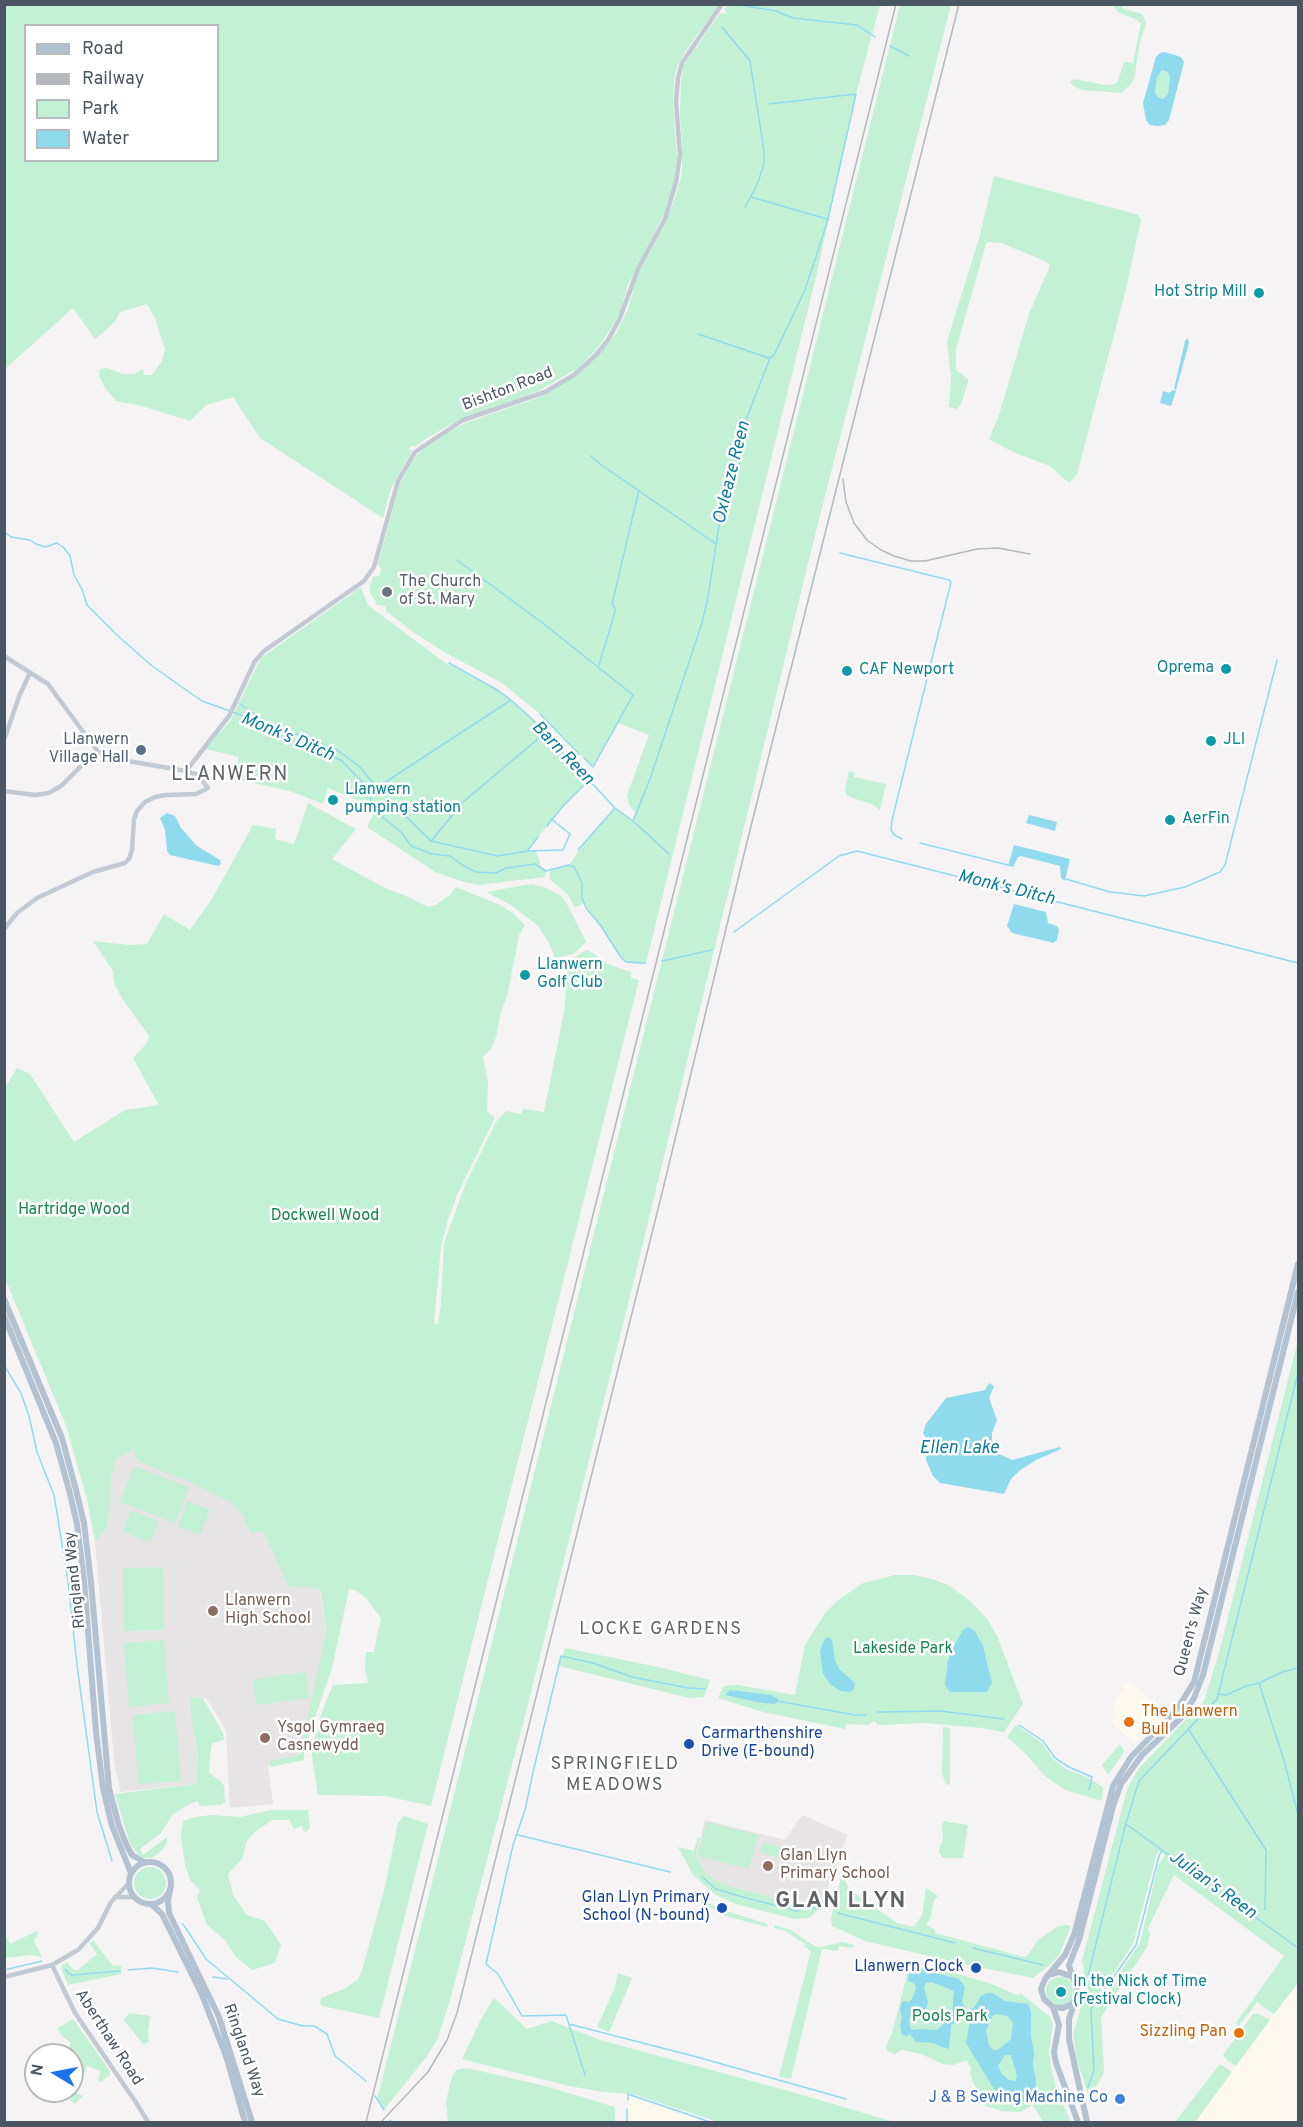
<!DOCTYPE html>
<style>
body{margin:0}
#map{position:relative;width:1303px;height:2127px;overflow:hidden;background:#f5f3f3;font-family:Overpass,sans-serif}
canvas{display:block}
.frame{position:absolute;inset:0;border:6px solid #4a5661;pointer-events:none}
.legend{position:absolute;left:24px;top:24px;width:195px;height:138px;box-sizing:border-box;background:#fff;border:2px solid #b7bbc0;margin:0;padding:8px 10px;list-style:none;font-size:18px;color:#4a5661}
.legend li{display:flex;align-items:center;gap:12px;height:30px}
.legend b{width:30px;border:2px solid #b7bbc0}
.north{position:absolute;left:24px;top:2043px;width:60px;height:60px;box-sizing:border-box;background:#fff;border:2px solid #b7bbc0;border-radius:50%;rotate:280deg;font-size:16px;font-weight:700;line-height:24px;text-align:center;color:#4a5661}
.north::after{content:'';display:block;margin:auto;width:21px;height:27px;background:#1a73e8;clip-path:polygon(50% 0,100% 100%,50% 72%,0 100%)}
</style>
<div id="map">
<canvas width="1303" height="2127"></canvas>
<div class="frame"></div>
<ul class="legend">
<li><b style="height:8px;background:#b3c2d1"></b>Road</li>
<li><b style="height:8px;background:#b5b8bd"></b>Railway</li>
<li><b style="height:16px;background:#c3f1d5"></b>Park</li>
<li><b style="height:16px;background:#90daee"></b>Water</li>
</ul>
<div class="north">N</div>
</div>
<script>
const c = document.querySelector('canvas').getContext('2d');
c.lineJoin = 'round';
function fillPath(path, color) { c.fillStyle = color; c.fill(path, 'evenodd'); }
const shape = rows => new Path2D(rows.map(r => 'M' + r).join(''));
function strokePath(path, color, width, dash) { c.strokeStyle = color; c.lineWidth = width; c.lineCap = dash ? 'butt' : 'round'; c.setLineDash(dash || []); c.stroke(path); }
function drawText(font, color, halo, rows, align = 'center') {
  c.font = font + ' Overpass,sans-serif'; c.lineWidth = 5; c.setLineDash([]); c.textBaseline = 'middle'; c.strokeStyle = halo; c.fillStyle = color; for (const [text, x, y, turn = 0] of rows) {
    c.save(); c.translate(x, y); c.rotate((+turn || 0) * Math.PI / 180); c.textAlign = isNaN(turn) ? turn : align; if (halo) c.strokeText(text, 0, 0); c.fillText(text, 0, 0); c.restore();
  }
}
const commercial = shape([
 [1127,1681,1143,1693,1167,1714,1140,1740,1134,1741,1125,1735,1114,1725,1112,1720,1115,1702],
 [1298,1983,1298,2122,1195,2122,1272,2017],
 [629,2097,708,2122,628,2122]
]);
const education = shape([
 [136,1448,135,1457,139,1461,192,1483,232,1503,241,1513,251,1532,258,1531,264,1533,288,1586,319,1588,327,1629,320,1665,299,1755,270,1762,268,1767,273,1804,230,1808,226,1730,206,1698,190,1699,191,1718,198,1755,196,1784,120,1792,114,1760,95,1542,107,1527,110,1510,111,1477,117,1458],
 [802,1815,848,1835,831,1875,825,1900,818,1899,800,1905,722,1884,706,1873,696,1855,705,1820,785,1840]
]);
const green = shape([
 [4,5,719,5,687,49,678,65,674,78,673,104,677,159,673,185,664,214,627,287,620,314,597,349,577,369,536,392,461,419,427,438,414,447,412,445,409,448,412,451,391,488,383,518,260,438,233,397,206,405,190,421,142,406,116,401,105,388,99,376,100,369,107,368,123,374,134,374,143,369,144,375,152,375,162,361,165,349,155,318,147,304,120,312,115,322,95,339,73,308,5,369],
 [26,26,218,26,218,160,26,160],
 [728,5,880,5,856,94,817,273,646,963,635,964,626,962,620,956,584,903,575,908,568,895,550,879,550,871,569,865,591,834,615,808,633,821,635,813,629,804,627,795,649,735,619,723,593,767,540,714,502,683,446,653,413,632,386,611,385,606,377,605,370,592,370,585,373,577,380,575,381,568,378,564,399,486,413,460,422,450,453,429,466,423,537,398,560,385,574,377,593,361,616,334,628,309,638,274,665,224,675,198,682,173,682,146,680,114,681,81,684,65,720,13,725,14,727,12,724,9],
 [900,5,951,5,814,539,635,1276,526,1712,450,2000,437,2040,427,2056,384,2110,377,2099,424,1915],
 [1112,5,1119,5,1124,9,1142,14,1146,23,1140,42,1135,74,1132,83,1121,93,1082,90,1073,86,1070,82,1074,79,1105,85,1115,84,1118,81,1124,62,1133,63,1141,23,1135,19,1118,12],
 [1162,70,1168,72,1170,78,1168,94,1163,99,1158,97,1155,92,1157,78],
 [994,176,1132,213,1138,215,1141,220,1125,293,1077,474,1070,482,1064,479,1050,466,1013,452,989,439,999,415,1029,314,1049,268,1049,264,1045,261,1001,243,988,242,986,244,956,349,956,370,968,379,968,382,961,404,957,409,949,407,951,378,947,341,979,239],
 [361,587,368,605,444,662,499,691,511,700,531,718,589,780,563,806,528,850,535,851,540,861,540,867,546,871,545,877,479,885,464,882,435,872,367,827,375,811,372,803,366,804,328,788,323,804,290,791,234,779,239,757,206,749,230,721,261,658],
 [849,771,855,773,854,777,886,784,880,810,872,804,852,798,847,795,845,790],
 [308,803,356,829,332,859,385,888,404,895,428,907,436,905,450,895,456,887,500,905,513,913,525,925,519,935,508,992,500,1016,496,1037,492,1048,483,1057,488,1083,487,1111,495,1118,457,1195,448,1220,441,1246,434,1324,438,1324,441,1304,444,1243,466,1183,496,1122,506,1111,521,1114,523,1109,544,1112,564,1012,569,960,587,950,593,953,607,964,631,972,631,978,639,980,431,1806,386,1796,318,1795,311,1749,323,1709,333,1685,368,1683,365,1668,366,1652,374,1652,381,1618,365,1597,355,1590,349,1589,332,1668,314,1720,304,1752,304,1760,270,1767,269,1761,299,1755,327,1629,320,1589,288,1586,264,1533,258,1531,251,1533,241,1513,232,1503,192,1483,142,1463,135,1457,135,1449,117,1458,111,1477,110,1510,107,1527,95,1542,87,1499,66,1426,5,1278,5,1088,17,1068,30,1074,74,1142,125,1110,159,1105,133,1058,147,1043,149,1036,121,997,114,983,113,971,93,941,129,945,147,944,164,914,190,930,212,899,253,825,276,829,275,839,294,844],
 [531,884,544,887,560,895,566,902,586,942,574,954,555,958,549,943,538,926,511,905,486,892],
 [1298,1340,1298,1983,1274,2014,1257,2002,1239,2026,1236,2023,1284,1956,1174,1875,1148,1928,1150,1934,1147,1947,1101,2017,1104,2069,1103,2075,1089,2098,1077,2060,1073,2034,1087,1987,1082,1961,1123,1805,1128,1787,1139,1768,1204,1701,1220,1649],
 [1159,1851,1165,1856,1158,1865,1140,1943,1100,2002,1097,1997,1133,1944,1156,1856],
 [134,1466,189,1487,175,1523,120,1502],
 [187,1501,210,1510,200,1535,178,1526],
 [131,1510,159,1521,150,1543,123,1531],
 [163,1567,164,1630,124,1631,123,1568],
 [895,1575,914,1575,932,1579,948,1585,969,1600,988,1620,998,1638,1023,1704,1004,1732,982,1728,925,1723,878,1725,874,1721,868,1725,846,1724,845,1729,763,1712,718,1698,724,1686,738,1685,795,1695,805,1645,825,1613,837,1601,863,1583],
 [164,1640,169,1703,129,1707,124,1643],
 [565,1648,658,1667,710,1680,704,1697,689,1698,559,1666],
 [306,1672,309,1698,256,1705,253,1679],
 [190,1698,203,1698,223,1733,224,1740,213,1743,211,1746,209,1773,221,1781,224,1786,225,1802,221,1805,200,1806,198,1801,188,1805,173,1814,161,1833,140,1849,143,1855,167,1837,167,1843,163,1849,152,1858,141,1858,130,1844,115,1794,196,1784,198,1754,191,1718],
 [175,1711,181,1781,138,1784,133,1715],
 [1016,1725,1042,1743,1053,1759,1066,1769,1087,1777,1103,1787,1102,1801,1065,1790,1044,1775,1025,1753,1007,1737],
 [943,1727,950,1728,950,1784,946,1785,942,1773],
 [1120,1744,1124,1750,1122,1755,1108,1775,1102,1765],
 [271,1810,308,1810,310,1826,308,1831,304,1832,302,1826,294,1829,289,1819,285,1820,272,1820,256,1831,246,1842,243,1858,228,1874,233,1895,247,1915,265,1921,281,1945,275,1963,252,1970,236,1957,225,1940,207,1925,197,1898,200,1890,190,1880,185,1865,181,1835,183,1821,195,1817,212,1815,240,1817],
 [404,1816,428,1824,379,2018,322,2006,320,2004,321,1998,346,1988,357,1980,361,1974,385,1887,398,1823],
 [944,1821,968,1825,963,1858,943,1858,939,1852,939,1848,943,1839,942,1826],
 [706,1822,758,1835,749,1869,698,1856],
 [698,1837,700,1838,696,1855,697,1858,706,1873,722,1884,800,1905,818,1899,825,1900,814,1914,808,1918,794,1919,736,1904,716,1895,693,1875,678,1847,694,1851],
 [763,1842,782,1848,779,1858,760,1852],
 '134 1883a16 16 0 1 1 32 0a16 16 0 1 1-32 0Z',
 [842,1873,849,1889,897,1923,914,1927,922,1915,926,1888,928,1889,938,1896,934,1900,930,1919,926,1924,935,1930,935,1933,1024,1957,1028,1955,1038,1940,1057,1927,1065,1925,1071,1926,1059,1955,1051,1964,1033,1978,963,1964,865,1941,832,1926,831,1918],
 [696,1895,719,1909,768,1924,767,1927,725,1916,697,1900,692,1901,690,1898],
 [775,1925,791,1930,814,1946,820,1947,843,1942,854,1945,852,1948,839,1946,838,1951,822,1949,791,2079,779,2077,811,1951,804,1946,805,1944,785,1931,774,1928],
 [37,1931,38,1933,34,1941,42,1957,32,1955,5,1958,5,1933,10,1944],
 [93,1940,113,1966,121,1965,121,1974,68,1985,61,1968,62,1965,67,1962,74,1970,78,1970,97,1954,90,1944],
 [914,1965,958,1974,992,1984,1019,1996,1020,1993,1049,2016,1053,2024,1049,2051,1051,2067,1057,2091,1071,2122,1043,2122,1033,2105,1020,2112,1002,2111,974,2102,977,2092,970,2073,971,2067,966,2060,953,2065,943,2064,921,2054,902,2050,895,2054,887,2051,886,2047,893,2030,909,1967],
 [618,1973,632,1978,609,2032,597,2027,614,1990],
 '1046 1991a14 14 0 1 1 28 0a14 14 0 1 1-28 0Z',
 [494,1998,527,2029,552,2021,600,2040,796,2093,894,2122,718,2122,633,2094,603,2092,569,2086,462,2059,480,2021],
 [129,2013,150,2016,148,2032,149,2042,143,2044,124,2020],
 [1253,2014,1259,2014,1270,2020,1236,2066,1228,2061,1223,2055],
 [73,2019,110,2071,110,2075,101,2082,98,2081,100,2071,87,2066,85,2073,81,2075,72,2069,72,2055,53,2055,64,2054,71,2043,61,2035,58,2028],
 [1220,2064,1232,2072,1195,2122,1175,2122],
 [467,2068,545,2086,615,2107,615,2122,448,2122,446,2101,452,2077,456,2070],
 [59,2091,72,2091,83,2096,75,2104]
]);
const water = shape([
 [1165,52,1181,57,1184,62,1169,120,1165,125,1157,126,1150,125,1146,120,1143,103,1156,57,1160,53],
 [1162,70,1168,72,1170,78,1168,94,1163,99,1158,97,1155,92,1157,78],
 [1188,338,1189,343,1176,390,1174,389,1185,341],
 [1173,390,1176,391,1171,406,1160,403,1163,391,1169,393],
 [167,813,175,816,181,828,197,846,220,860,221,864,218,866,170,855,167,851,165,830,160,818],
 [1029,815,1057,822,1055,831,1026,823],
 [1014,845,1070,859,1065,881,1061,878,1060,866,1021,856,1018,857,1013,867,1008,866],
 [1014,904,1046,912,1048,923,1057,926,1059,930,1057,940,1053,943,1050,942,1012,933,1007,926],
 [989,1383,994,1386,989,1398,997,1420,992,1433,992,1440,999,1454,1012,1460,1060,1447,1061,1449,1036,1460,1019,1471,1011,1479,1004,1494,940,1483,933,1476,926,1460,927,1440,923,1433,926,1424,946,1398,985,1390],
 [968,1627,975,1631,983,1646,992,1683,987,1692,950,1692,945,1685,948,1660,957,1640,963,1630],
 [828,1637,832,1640,835,1661,840,1670,855,1683,854,1689,850,1692,840,1691,830,1684,823,1674,820,1651,824,1640],
 [730,1690,771,1695,778,1699,778,1701,775,1704,762,1703,725,1695],
 [920,1969,959,1979,965,1987,962,2002,967,2011,974,2008,981,1996,987,1993,992,1993,1005,2001,1028,2004,1031,2012,1031,2036,1034,2053,1033,2065,1036,2080,1035,2097,1019,2103,1015,2103,1003,2098,994,2089,966,2043,970,2019,968,2015,963,2016,958,2022,951,2025,949,2049,939,2046,934,2043,916,2042,909,2033,908,2036,902,2035,900,2026,902,2017,900,2011,901,2004,903,2001,909,2002,912,1999,916,1989,915,1984,908,1981,909,1974],
 [931,1982,954,1991,952,2016,937,2030,923,2029,911,2030,909,2019,913,2014,926,2009,928,2003,924,1987,926,1983],
 [996,2014,1007,2016,1013,2022,1011,2039,998,2050,993,2050,989,2045,986,2031,992,2016],
 [1005,2055,1011,2055,1017,2076,1015,2081,1009,2080,1002,2074,998,2066]
]);
const stream = shape([
 [734,4,776,11,793,18,857,25,875,37],
 [722,27,750,61,764,151,764,164,757,185,745,207],
 [890,46,909,56],
 [751,197,827,219],
 [698,334,769,358],
 [591,456,600,464,716,544],
 [4,532,11,537,30,540,36,544,45,547,57,543,63,547,70,556,74,575,82,589,87,605,117,635,152,666,202,701,241,715,266,732,323,752,342,761,366,786,375,811,402,833,411,846,432,854,450,856,464,866,476,872,496,873,506,868,535,864,546,871,569,865,574,867,582,883,582,898,586,908,601,926,620,956,626,962,646,963],
 [840,553,949,580,951,582,892,820,891,830,894,835,902,839],
 [457,560,544,624,633,695,593,767,584,758],
 [449,663,499,691,511,700,531,718,615,808,633,821,669,854],
 [599,665,615,612,615,609,612,604,639,490],
 [240,704,270,724,337,750,359,766,377,788,431,841,498,856,528,851,563,850,570,834,551,819],
 [540,714,579,754],
 [378,787,511,700],
 [633,821,650,779,702,623,708,597,719,525,735,483,741,456,744,425,770,358,774,355,804,292,814,263,828,219,856,94,769,104],
 [547,826,563,806,589,780],
 [432,840,463,802,545,733],
 [920,843,1008,865],
 [528,850,538,837],
 [578,850,615,808],
 [1066,879,1110,892,1144,896,1185,887,1220,872,1225,865,1277,660],
 [734,932,839,856,857,851,1298,963],
 [662,961,712,950],
 [4,1365,21,1393,29,1416,37,1452,54,1495,68,1581,77,1665,97,1812,112,1861],
 [1259,1683,1285,1764,1298,1815],
 [1218,1694,1226,1695,1246,1686,1259,1683,1282,1672,1298,1668],
 [777,1701,855,1715,866,1715],
 [877,1712,940,1711,1004,1719],
 [1019,1725,1043,1741,1055,1758,1069,1767,1092,1777,1089,1790],
 [1189,1730,1266,1850,1265,1910],
 [1126,1824,1298,1948],
 [518,1835,670,1872],
 [702,1877,716,1889,739,1896,797,1911,806,1906,817,1909],
 [838,1913,955,1943],
 [183,1924,206,1959,278,2019,303,2026,314,2026,327,2034,335,2056,366,2081],
 [973,1948,1043,1965],
 [1298,1958,1298,1959],
 [65,1969,69,1974,73,1975,120,1971],
 [4,1970,42,1961],
 [128,1970,152,1968,178,1972],
 [1088,1976,1126,1823,1139,1781,1217,1699,1298,1373],
 [213,1977,227,1979],
 [569,2024,697,2057,846,2099],
 [585,2075,566,2015,522,2016,498,1974,486,1964,513,1845,525,1810,534,1768,561,1656,593,1663,632,1677,688,1688,705,1689],
 [1088,2087,1094,2070,1091,2009,1136,1945,1159,1856,1162,1850],
 [375,2096,384,2110],
 [628,2100,628,2094,710,2122],
 [390,2120,391,2122],
 [627,2122,627,2109]
]);
const tertiary = shape([
 [4,656,48,684,98,752],
 [4,740,20,694,30,673],
 [186,771,229,716,255,661,264,651,364,581,374,567,398,481,415,452,463,420,545,392,574,375,596,355,608,340,620,318,638,269,665,219,676,182,680,155,676,101,678,78,682,63,722,4],
 [4,791,35,795,49,793,61,786,87,760,98,752],
 [4,929,17,913,37,898,93,872,125,863,129,859,132,850,134,819,137,811,145,802,155,797,166,795,196,794,208,788,198,775,186,771,116,759,98,752],
 [115,1897,134,1897],
 [52,1965,75,2013,137,2104,148,2122],
 [4,1977,52,1965,78,1950,98,1928,111,1902,129,1883]
]);
const primary = shape([
 [4,1299,62,1438,76,1490,84,1523,91,1582,109,1788,119,1826,127,1846,132,1855,144,1862],
 [4,1316,56,1443,69,1490,77,1524,84,1580,96,1732,103,1788,112,1826,131,1873],
 '129 1883a21 21 0 1 1 42 0a21 21 0 1 1-42 0Z',
 [170,1891,168,1901,169,1913,219,2017,252,2122],
 [151,1904,162,1914,202,1995,226,2056,245,2122],
 [1049,1975,1059,1972,1073,1977,1078,1991,1072,2004,1063,2008,1053,2007,1044,1999,1041,1989,1045,1979,1065,1955,1074,1935,1113,1786,1131,1757,1177,1709,1194,1682,1298,1264],
 [1072,1975,1069,1965,1079,1940,1113,1806,1121,1784,1142,1755,1182,1717,1194,1698,1203,1675,1298,1292],
 [1075,2001,1069,2019,1069,2039,1087,2122],
 [1053,2007,1059,2025,1054,2052,1056,2063,1078,2122]
]);
const rail = shape([
 [843,479,846,502,854,523,867,540,881,550,894,556,911,561,925,561,977,549,998,548,1030,554],
 [366,2122,896,4],
 [381,2122,428,2072,447,2040,457,2013,663,1189,747,842,959,4]
]);
const markers = [
 [1259,293,6,"#0f9aa8"],
 [387,592,6,"#6b7280"],
 [1226,669,6,"#0f9aa8"],
 [847,671,6,"#0f9aa8"],
 [1211,741,6,"#0f9aa8"],
 [141,750,6,"#5c6f8a"],
 [333,800,6,"#0f9aa8"],
 [1170,820,6,"#0f9aa8"],
 [525,975,6,"#0f9aa8"],
 [213,1611,6,"#8d6e63"],
 [1129,1722,6,"#e8710a"],
 [265,1738,6,"#8d6e63"],
 [689,1744,6,"#1a4fb4"],
 [768,1866,6,"#8d6e63"],
 [722,1908,6,"#1a4fb4"],
 [976,1968,6,"#1a4fb4"],
 [1061,1992,6,"#0f9aa8"],
 [1239,2033,6,"#e8710a"],
 [1120,2099,6,"#3f7fe0"]
];
const cultureNames = [
 ["Hot Strip Mill",1247,293,"right"],
 ["Oprema",1214,669,"right"],
 ["CAF Newport",859,671],
 ["JLI",1223,741],
 ["Llanwern",345,791],
 ["pumping station",345,809],
 ["AerFin",1182,820],
 ["Llanwern",537,966],
 ["Golf Club",537,984],
 ["In the Nick of Time",1073,1983],
 ["(Festival Clock)",1073,2001]
];
const streetNames = [
 ["Bishton Road",508,390,-21],
 ["Ringland Way",76,1580,-96],
 ["Queen's Way",1192,1632,-75],
 ["Aberthaw Road",108,2038,57],
 ["Ringland Way",243,2051,71]
];
const worshipNames = [
 ["The Church",399,583],
 ["of St. Mary",399,601]
];
const serviceNames = [
 ["Llanwern",129,741],
 ["Village Hall",129,759]
];
const parkNames = [
 ["Hartridge Wood",74,1211],
 ["Dockwell Wood",325,1217],
 ["Lakeside Park",903,1650],
 ["Pools Park",950,2018]
];
const educationNames = [
 ["Llanwern",225,1602],
 ["High School",225,1620],
 ["Ysgol Gymraeg",277,1729],
 ["Casnewydd",277,1747],
 ["Glan Llyn",780,1857],
 ["Primary School",780,1875]
];
const foodNames = [
 ["The Llanwern",1141,1713],
 ["Bull",1141,1731],
 ["Sizzling Pan",1227,2033,"right"]
];
const transitNames = [
 ["Carmarthenshire",701,1735,"left"],
 ["Drive (E-bound)",701,1753,"left"],
 ["Glan Llyn Primary",710,1899],
 ["School (N-bound)",710,1917],
 ["Llanwern Clock",964,1968]
];
const shopNames = [
 ["J & B Sewing Machine Co",1108,2099]
];
const waterNames = [
 ["Oxleaze Reen",733,473,-76],
 ["Monk's Ditch",287,738,23],
 ["Barn Reen",562,754,46],
 ["Monk's Ditch",1006,889,14],
 ["Ellen Lake",959,1449],
 ["Julian's Reen",1212,1886,36]
];
const neighbourhoodNames = [
 ["LOCKE GARDENS",661,1630],
 ["SPRINGFIELD",615,1765],
 ["MEADOWS",615,1786]
];
const quarterNames = [
 ["LLANWERN",230,776]
];
const districtNames = [
 ["GLAN LLYN",841,1903]
];
fillPath(commercial, '#fdf9ef');
fillPath(education, '#e6e4e5');
fillPath(green, '#c3f1d5');
fillPath(water, '#90daee');
strokePath(stream, '#90daee', 1.5);
strokePath(tertiary, '#c1cad2', 4.5);
strokePath(primary, '#b3c2d1', 6);
strokePath(rail, '#b5b8bd', 1.5);
for (const [x, y, r, color] of markers) { const dot = new Path2D(); dot.arc(x, y, r, 0, 2 * Math.PI); c.fillStyle = color; c.fill(dot); strokePath(dot, '#fff', 2); }
drawText('16px', '#0d838f', '#fff', cultureNames, 'left');
drawText('16px', '#4a5661', '#fff', streetNames);
drawText('16px', '#5b616d', '#fff', worshipNames, 'left');
drawText('16px', '#4e5e75', '#fff', serviceNames, 'right');
drawText('16px', '#17864f', '#fff', parkNames);
drawText('16px', '#785e54', '#fff', educationNames, 'left');
drawText('16px', '#c56008', '#fff', foodNames, 'left');
drawText('16px', '#164399', '#fff', transitNames, 'right');
drawText('16px', '#366cbe', '#fff', shopNames, 'right');
drawText('italic 18px', '#0c7c9b', '#fff', waterNames);
c.letterSpacing = '1.5px';
drawText('18px', '#5f6368', '#fff', neighbourhoodNames);
c.letterSpacing = '0px';
c.letterSpacing = '1.5px';
drawText('20px', '#5f6368', '#fff', quarterNames);
c.letterSpacing = '0px';
c.letterSpacing = '1.5px';
drawText('bold 22px', '#5f6368', '#fff', districtNames);
c.letterSpacing = '0px';
</script>
